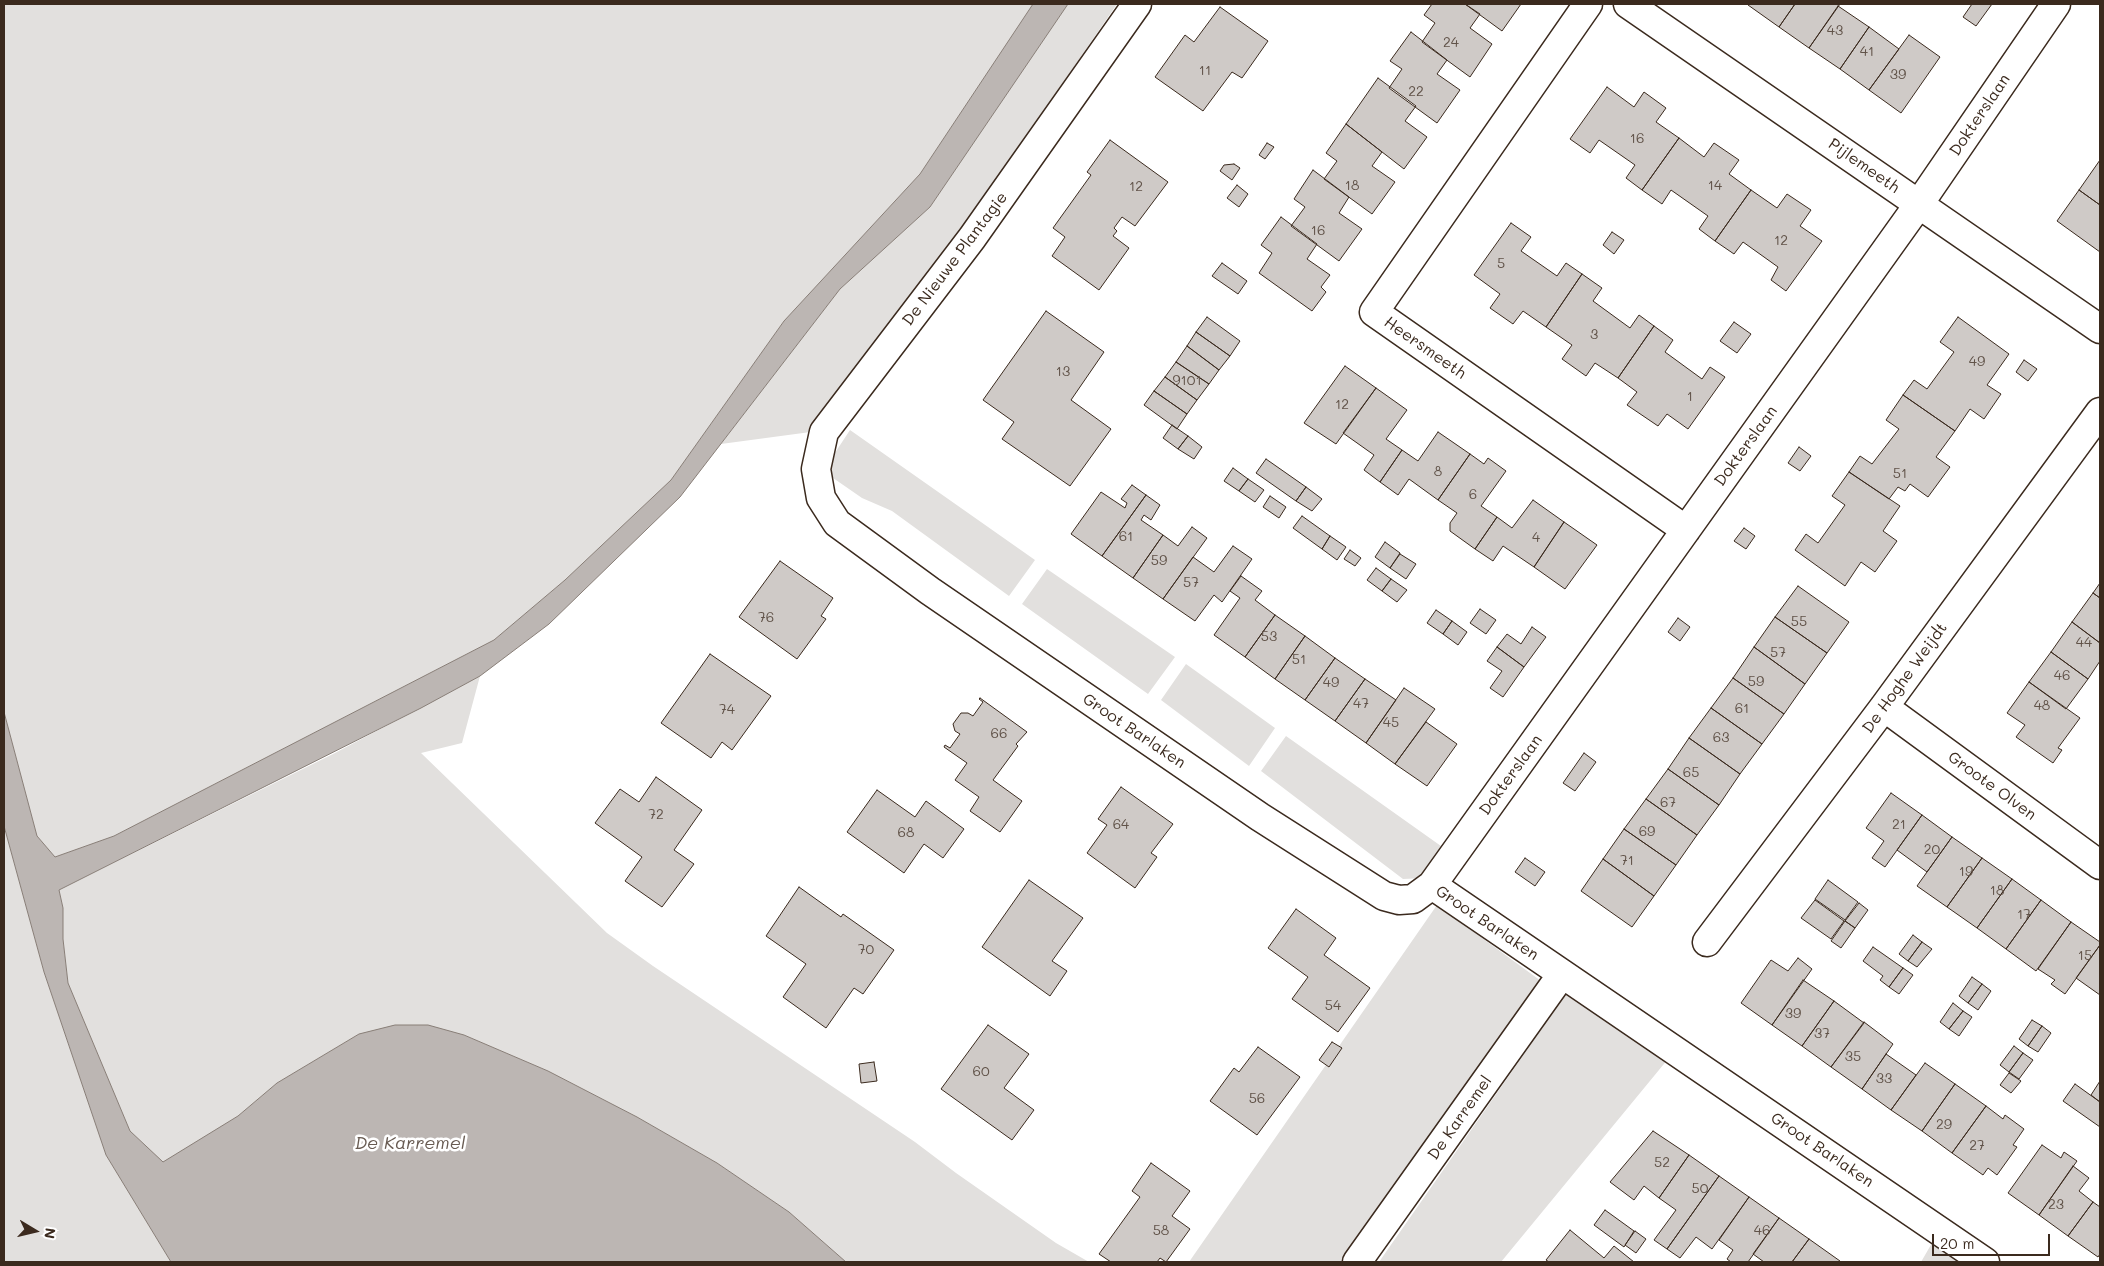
<!DOCTYPE html>
<style>
body{margin:0}
#map{position:relative;width:2104px;height:1266px;overflow:hidden;background:#fff;font-family:Mali,sans-serif}
canvas{display:block}
.frame{position:absolute;inset:0;border:5px solid #3b2a1e;pointer-events:none}
.north{position:absolute;left:10px;top:1206px;width:50px;height:50px;-webkit-text-stroke:4px #fff;paint-order:stroke;rotate:99deg;font-size:14px;font-weight:700;line-height:20px;text-align:center;color:#3b2a1e}
.north::after{content:'';display:block;margin:auto;width:18px;height:22px;background:#3b2a1e;clip-path:polygon(50% 0,100% 100%,50% 72%,0 100%)}
.scale{position:absolute;left:1932px;top:1234px;width:118px;height:22px;box-sizing:border-box;border:2px solid #3b2a1e;border-top:0;padding-left:6px;font-size:15px;line-height:18px;white-space:nowrap;color:#3b2a1e;-webkit-text-stroke:4px #fff;paint-order:stroke}
</style>
<div id="map">
<canvas width="2104" height="1266"></canvas>
<div class="frame"></div>
<div class="north">N</div>
<div class="scale">20 m</div>
</div>
<script>
const c = document.querySelector('canvas').getContext('2d');
c.lineJoin = 'round';
function fillPath(path, color) { c.fillStyle = color; c.fill(path, 'evenodd'); }
const shape = rows => new Path2D(rows.map(r => 'M' + r).join(''));
function strokePath(path, color, width, dash) { c.strokeStyle = color; c.lineWidth = width; c.lineCap = dash ? 'butt' : 'round'; c.setLineDash(dash || []); c.stroke(path); }
function drawText(font, color, halo, rows, align = 'center') {
  c.font = font + ' Mali,sans-serif'; c.lineWidth = 5; c.setLineDash([]); c.textBaseline = 'middle'; c.strokeStyle = halo; c.fillStyle = color; for (const [text, x, y, turn = 0] of rows) {
    c.save(); c.translate(x, y); c.rotate((+turn || 0) * Math.PI / 180); c.textAlign = isNaN(turn) ? turn : align; if (halo) c.strokeText(text, 0, 0); c.fillText(text, 0, 0); c.restore();
  }
}
const green = shape([
 [4,4,1033,4,920,174,784,321,671,480,565,580,494,640,114,836,55,857,37,836,4,712],
 [1068,4,1117,4,977,208,818,431,721,444,840,289,930,207],
 [850,430,1035,560,1009,596,892,511,862,498,823,471],
 [1047,569,1175,657,1148,694,1022,604],
 [1186,664,1275,728,1249,766,1161,700],
 [480,676,462,743,421,753,607,933,653,966,915,1142,956,1173,1056,1243,1089,1262,846,1262,789,1212,717,1163,637,1117,548,1071,464,1035,359,1034,277,1083,238,1116,163,1163,130,1131,68,983,63,939,63,908,59,890,335,753],
 [1286,736,1448,851,1425,878,1403,879,1261,771],
 [4,826,44,972,106,1155,171,1262,4,1262],
 [1437,905,1541,981,1344,1262,1189,1262],
 [1566,994,1668,1059,1501,1262,1379,1262],
 [1932,1243,1959,1262,1921,1262]
]);
const water = shape([
 [1033,4,1068,4,930,207,840,289,680,497,549,624,480,676,421,708,59,890,63,908,63,939,68,983,130,1131,163,1162,238,1116,277,1083,359,1034,395,1025,428,1025,464,1035,548,1071,637,1117,717,1163,789,1212,846,1262,171,1262,106,1155,44,972,4,826,4,712,37,836,55,857,114,836,494,640,565,580,671,480,784,321,920,174,1033,4]
]);
const building = shape([
 [1432,4,1465,4,1480,14,1470,28,1492,44,1470,77,1422,42,1435,23,1424,15,1432,4],
 [1465,4,1521,4,1502,31,1465,4],
 [1749,4,1795,4,1779,27,1748,5,1749,4],
 [1795,4,1840,4,1809,48,1779,27,1795,4],
 [1972,4,1992,4,1976,26,1963,17,1972,4],
 [1838,6,1869,27,1840,69,1809,48,1838,6],
 [1220,7,1268,41,1242,78,1232,72,1203,111,1155,77,1185,35,1194,42,1220,7],
 [1869,27,1899,49,1869,90,1840,69,1869,27],
 [1411,32,1447,60,1437,74,1460,90,1437,123,1389,88,1402,69,1390,61,1411,32],
 [1909,35,1940,57,1901,113,1869,90,1909,35],
 [1378,78,1416,106,1405,121,1427,137,1404,169,1346,124,1378,78],
 [1607,87,1634,107,1644,92,1666,108,1656,122,1679,138,1642,190,1626,178,1635,165,1599,140,1590,153,1570,139,1607,87],
 [1346,124,1382,152,1372,166,1395,182,1372,214,1324,179,1337,161,1326,153,1346,124],
 [1679,138,1704,157,1714,143,1739,160,1729,174,1751,190,1715,241,1699,229,1708,216,1671,190,1662,204,1642,190,1679,138],
 [1110,140,1168,182,1135,226,1122,217,1114,228,1117,231,1113,236,1129,248,1099,290,1052,256,1065,237,1053,228,1091,175,1087,172,1110,140],
 [1267,143,1274,147,1265,159,1259,155,1267,143],
 [2100,160,2100,205,2079,190,2100,160],
 [1234,164,1240,168,1232,180,1220,171,1224,165,1234,164],
 [1313,170,1349,197,1339,213,1362,229,1339,261,1291,226,1305,207,1294,199,1313,170],
 [1237,185,1248,194,1239,207,1227,198,1237,185],
 [1751,190,1777,208,1787,194,1811,210,1800,226,1822,241,1786,291,1771,280,1778,267,1743,242,1734,254,1715,241,1751,190],
 [2079,190,2100,205,2100,252,2057,221,2079,190],
 [1281,217,1317,244,1307,259,1330,275,1321,287,1326,292,1312,311,1259,273,1272,253,1261,245,1281,217],
 [1511,223,1531,237,1521,251,1557,276,1566,263,1582,274,1546,327,1523,311,1513,324,1490,308,1500,294,1474,275,1511,223],
 [1612,232,1624,240,1614,254,1603,245,1612,232],
 [1222,263,1247,281,1238,294,1212,276,1222,263],
 [1582,274,1602,288,1593,301,1630,328,1639,315,1654,326,1618,378,1595,363,1586,376,1562,359,1572,345,1546,327,1582,274],
 [1046,311,1104,352,1071,400,1111,429,1070,486,1002,439,1014,422,983,400,1046,311],
 [1207,317,1240,341,1230,356,1196,332,1207,317],
 [1958,317,2009,354,1987,385,2001,394,1984,419,1970,409,1955,431,1903,395,1914,380,1927,389,1954,352,1940,342,1958,317],
 [1734,322,1751,334,1737,353,1720,341,1734,322],
 [1654,326,1673,340,1665,352,1702,379,1710,367,1725,377,1688,429,1667,414,1658,426,1627,405,1637,392,1618,378,1654,326],
 [1196,332,1230,356,1219,370,1187,346,1196,332],
 [1187,346,1219,370,1209,384,1176,362,1187,346],
 [2024,360,2037,369,2028,381,2016,372,2024,360],
 [1176,362,1209,384,1197,400,1165,377,1176,362],
 [1345,366,1376,388,1336,444,1304,423,1345,366],
 [1165,377,1197,400,1187,414,1154,391,1165,377],
 [1376,388,1407,410,1386,439,1402,450,1380,482,1364,470,1374,455,1343,433,1376,388],
 [1154,391,1187,414,1177,429,1144,405,1154,391],
 [1903,395,1955,431,1936,457,1950,467,1928,497,1910,484,1905,491,1898,487,1889,499,1849,472,1860,456,1872,464,1899,429,1886,420,1903,395],
 [1172,425,1188,436,1178,449,1163,438,1172,425],
 [1438,432,1470,454,1438,500,1409,479,1398,495,1380,482,1402,450,1418,461,1438,432],
 [1188,436,1202,447,1194,459,1178,449,1188,436],
 [1799,447,1811,456,1800,471,1788,463,1799,447],
 [1470,454,1484,464,1488,458,1506,471,1481,506,1497,517,1475,549,1450,531,1450,523,1457,513,1438,500,1470,454],
 [1266,459,1306,487,1296,501,1256,473,1266,459],
 [1233,468,1248,479,1239,491,1224,481,1233,468],
 [1849,472,1900,506,1883,531,1897,541,1875,572,1861,562,1845,586,1795,550,1806,534,1818,543,1845,505,1832,496,1849,472],
 [1248,479,1264,490,1255,502,1239,491,1248,479],
 [1132,485,1146,495,1102,556,1071,534,1101,492,1125,508,1127,503,1121,499,1132,485],
 [1306,487,1322,499,1312,511,1296,501,1306,487],
 [1146,495,1160,505,1151,520,1144,515,1141,520,1163,535,1133,578,1102,556,1146,495],
 [1270,496,1286,507,1279,518,1263,507,1270,496],
 [1533,500,1564,522,1534,567,1503,546,1493,561,1475,549,1497,517,1512,528,1533,500],
 [1302,516,1330,536,1322,549,1293,528,1302,516],
 [1564,522,1597,545,1565,589,1534,567,1564,522],
 [1192,527,1207,538,1163,599,1133,578,1163,535,1178,546,1192,527],
 [1744,528,1755,536,1746,549,1734,541,1744,528],
 [1330,536,1346,547,1337,560,1322,549,1330,536],
 [1385,542,1400,553,1390,568,1375,557,1385,542],
 [1233,546,1252,559,1222,602,1214,595,1195,621,1163,599,1193,557,1214,572,1233,546],
 [1350,550,1361,558,1355,566,1344,559,1350,550],
 [1400,554,1416,564,1406,579,1390,568,1400,554],
 [780,561,833,598,821,616,826,619,797,659,739,617,780,561],
 [1376,568,1391,579,1382,591,1367,580,1376,568],
 [1241,576,1262,591,1255,600,1275,615,1245,657,1214,635,1240,598,1230,591,1241,576],
 [1391,579,1407,590,1397,602,1382,591,1391,579],
 [2100,583,2100,598,2093,593,2100,583],
 [1798,586,1849,622,1827,653,1775,617,1798,586],
 [2093,593,2100,598,2100,643,2072,622,2093,593],
 [1480,609,1496,620,1486,634,1470,623,1480,609],
 [1436,610,1452,621,1443,634,1427,623,1436,610],
 [1275,615,1305,636,1275,679,1245,657,1275,615],
 [1775,617,1827,653,1805,684,1754,647,1775,617],
 [1678,618,1690,627,1680,641,1668,632,1678,618],
 [1452,621,1467,632,1458,645,1443,634,1452,621],
 [2072,622,2100,643,2100,661,2088,679,2051,652,2072,622],
 [1532,627,1546,637,1524,667,1497,647,1507,634,1521,644,1532,627],
 [1305,636,1335,658,1305,700,1275,679,1305,636],
 [1497,647,1524,667,1503,697,1490,688,1502,671,1487,661,1497,647],
 [1754,647,1805,684,1784,714,1733,678,1754,647],
 [2051,652,2088,679,2066,709,2029,682,2051,652],
 [710,654,771,696,732,750,722,742,711,758,661,723,710,654],
 [1335,658,1365,679,1335,721,1305,700,1335,658],
 [1733,678,1784,714,1762,744,1711,708,1733,678],
 [1365,679,1396,700,1366,743,1335,721,1365,679],
 [2029,682,2080,718,2058,748,2062,750,2053,763,2016,737,2025,725,2007,713,2029,682],
 [1404,688,1435,709,1395,764,1366,743,1404,688],
 [980,698,1027,732,1016,744,1018,746,993,780,1022,801,1000,832,970,811,979,797,955,780,967,763,944,747,945,745,950,748,960,734,955,731,953,724,961,713,968,713,973,716,983,702,979,699,980,698],
 [1711,708,1762,744,1740,774,1689,738,1711,708],
 [1426,722,1457,744,1427,786,1395,764,1426,722],
 [1689,738,1740,774,1719,805,1668,769,1689,738],
 [1584,753,1596,762,1575,791,1563,783,1584,753],
 [1668,769,1719,805,1697,835,1646,799,1668,769],
 [656,777,702,810,674,850,694,864,662,907,625,881,642,857,595,823,620,789,639,802,656,777],
 [1121,787,1173,824,1151,853,1157,857,1135,888,1087,853,1107,825,1098,819,1121,787],
 [877,790,915,817,926,801,964,829,943,858,924,844,904,873,847,832,877,790],
 [1891,793,1922,815,1885,867,1872,858,1884,841,1866,828,1891,793],
 [1646,799,1697,835,1676,865,1624,829,1646,799],
 [1922,815,1952,837,1927,872,1897,850,1922,815],
 [1624,829,1676,865,1654,896,1603,859,1624,829],
 [1952,837,1982,858,1947,907,1917,886,1952,837],
 [1525,858,1545,872,1535,886,1515,872,1525,858],
 [1982,858,2012,879,1977,928,1947,907,1982,858],
 [1603,859,1654,896,1632,927,1581,891,1603,859],
 [2012,879,2041,900,2006,949,1977,928,2012,879],
 [1029,880,1083,918,1052,961,1067,971,1050,996,982,947,1029,880],
 [1828,880,1858,902,1845,920,1815,899,1828,880],
 [799,887,841,917,843,914,894,950,863,994,854,988,826,1028,783,997,806,964,766,936,799,887],
 [1815,900,1844,921,1831,939,1801,918,1815,900],
 [2041,900,2071,922,2036,971,2006,949,2041,900],
 [1859,903,1868,910,1855,928,1845,921,1859,903],
 [1296,909,1336,938,1324,955,1370,988,1338,1032,1292,999,1308,977,1268,948,1296,909],
 [1845,921,1855,928,1841,948,1831,941,1845,921],
 [2071,922,2100,942,2100,945,2065,994,2051,984,2055,980,2038,969,2071,922],
 [1913,935,1922,942,1908,961,1899,954,1913,935],
 [1922,942,1932,949,1917,967,1908,961,1922,942],
 [2100,945,2100,995,2076,978,2100,945],
 [1873,947,1903,968,1889,987,1880,980,1883,976,1863,961,1873,947],
 [1798,958,1812,969,1772,1025,1741,1003,1771,960,1788,971,1798,958],
 [1903,968,1913,975,1899,994,1889,987,1903,968],
 [1972,977,1982,984,1968,1003,1959,996,1972,977],
 [1803,980,1834,1001,1802,1046,1772,1025,1803,980],
 [1982,984,1991,991,1978,1010,1968,1003,1982,984],
 [1834,1001,1864,1023,1831,1067,1802,1046,1834,1001],
 [1953,1003,1963,1011,1949,1029,1940,1022,1953,1003],
 [1963,1011,1972,1017,1959,1036,1949,1029,1963,1011],
 [2032,1020,2042,1026,2028,1046,2019,1039,2032,1020],
 [1864,1022,1893,1044,1862,1089,1831,1067,1864,1022],
 [988,1025,1029,1054,1004,1088,1034,1110,1012,1140,941,1089,988,1025],
 [2042,1026,2051,1033,2038,1052,2028,1046,2042,1026],
 [1332,1042,1342,1048,1329,1067,1319,1060,1332,1042],
 [2014,1046,2023,1053,2009,1072,2000,1065,2014,1046],
 [1258,1047,1300,1077,1257,1135,1210,1101,1234,1068,1239,1072,1258,1047],
 [2023,1053,2033,1060,2019,1079,2009,1072,2023,1053],
 [1886,1054,1916,1075,1891,1110,1862,1089,1886,1054],
 [874,1062,877,1081,861,1083,859,1064,874,1062],
 [1925,1063,1955,1084,1922,1131,1891,1110,1925,1063],
 [2009,1073,2021,1081,2011,1093,2000,1085,2009,1073],
 [2100,1081,2100,1102,2091,1095,2100,1081],
 [1955,1084,1986,1106,1952,1153,1922,1131,1955,1084],
 [2075,1084,2100,1102,2100,1127,2063,1101,2075,1084],
 [1986,1106,2003,1119,2005,1115,2024,1129,2013,1145,2017,1147,1997,1175,1988,1168,1983,1175,1952,1153,1986,1106],
 [1653,1131,1689,1155,1659,1198,1644,1186,1634,1200,1610,1182,1653,1131],
 [2042,1145,2061,1158,2064,1152,2077,1161,2039,1215,2008,1193,2042,1145],
 [1689,1155,1719,1176,1667,1249,1654,1240,1676,1210,1659,1198,1689,1155],
 [1151,1163,1190,1191,1172,1216,1190,1229,1166,1262,1160,1258,1157,1262,1111,1262,1099,1254,1140,1197,1132,1191,1151,1163],
 [2073,1166,2089,1178,2079,1191,2093,1202,2068,1236,2039,1215,2073,1166],
 [1719,1176,1749,1197,1712,1249,1696,1237,1680,1258,1667,1249,1719,1176],
 [1749,1197,1779,1218,1748,1262,1731,1262,1727,1259,1733,1250,1719,1240,1749,1197],
 [2093,1202,2100,1207,2100,1254,2098,1257,2068,1236,2093,1202],
 [1605,1210,1634,1231,1624,1247,1594,1225,1605,1210],
 [1779,1218,1809,1239,1792,1262,1764,1262,1753,1254,1779,1218],
 [1570,1230,1604,1258,1614,1246,1634,1262,1549,1262,1546,1260,1570,1230],
 [1635,1231,1646,1239,1636,1253,1625,1245,1635,1231],
 [1809,1239,1840,1261,1839,1262,1792,1262,1809,1239]
]);
const street = shape([
 [1137,4,972,238,824,432,816,469,821,498,837,523,930,591,1260,817,1384,896,1399,900,1413,899,1432,885,1985,1262],
 [1588,4,1374,312,1686,530],
 [1628,4,2100,329],
 [1884,707,2100,865],
 [1432,885,1919,204,2056,4],
 [1707,942,1884,707,2100,412],
 [1357,1262,1562,974]
]);
const numberNames = [
 ["43",1835,31],
 ["24",1451,43],
 ["41",1867,52],
 ["11",1205,71],
 ["39",1898,75],
 ["22",1416,92],
 ["16",1637,139],
 ["18",1352,186],
 ["14",1715,186],
 ["12",1136,187],
 ["16",1318,231],
 ["12",1781,241],
 ["5",1501,264],
 ["3",1594,335],
 ["49",1977,362],
 ["13",1063,372],
 ["9101",1187,381],
 ["1",1690,397],
 ["12",1342,405],
 ["8",1438,472],
 ["51",1900,474],
 ["6",1473,495],
 ["61",1126,537],
 ["4",1536,538],
 ["59",1159,561],
 ["57",1191,583],
 ["76",766,618],
 ["55",1799,622],
 ["53",1269,637],
 ["44",2084,643],
 ["57",1778,653],
 ["51",1299,660],
 ["46",2062,676],
 ["59",1756,682],
 ["49",1331,683],
 ["47",1361,704],
 ["48",2042,706],
 ["61",1742,709],
 ["74",727,710],
 ["45",1391,723],
 ["66",999,734],
 ["63",1721,738],
 ["65",1691,773],
 ["67",1668,803],
 ["72",656,815],
 ["64",1121,825],
 ["21",1899,825],
 ["69",1647,832],
 ["68",906,833],
 ["20",1932,850],
 ["71",1627,861],
 ["19",1966,872],
 ["18",1997,891],
 ["17",2024,915],
 ["70",866,950],
 ["15",2085,956],
 ["54",1333,1006],
 ["39",1793,1014],
 ["37",1822,1034],
 ["35",1853,1057],
 ["60",981,1072],
 ["33",1884,1079],
 ["56",1257,1099],
 ["29",1944,1125],
 ["27",1977,1146],
 ["52",1662,1163],
 ["50",1700,1189],
 ["23",2056,1205],
 ["58",1161,1231],
 ["46",1762,1231]
];
const streetNames = [
 ["Dokterslaan",1980,115,-56],
 ["Pijlemeeth",1864,166,35],
 ["De Nieuwe Plantagie",955,259,-53],
 ["Heersmeeth",1425,348,35],
 ["Dokterslaan",1746,446,-54],
 ["De Hoghe Weijdt",1905,678,-54],
 ["Groot Barlaken",1134,731,34],
 ["Dokterslaan",1511,775,-54],
 ["Groote Olven",1992,786,36],
 ["Groot Barlaken",1487,923,34],
 ["De Karremel",1460,1118,-55],
 ["Groot Barlaken",1822,1150,34]
];
const waterNames = [
 ["De Karremel",410,1143]
];
fillPath(green, '#e2e0de');
fillPath(water, '#bcb6b3');
strokePath(water, '#887e77', 1);
fillPath(building, '#cfcac7');
strokePath(building, '#3b2a1e', 1);
strokePath(street, '#3b2a1e', 31);
strokePath(street, '#fff', 28);
drawText('14px', '#605248', null, numberNames);
drawText('16px', '#3b2a1e', '#fff', streetNames);
drawText('italic 18px', '#685b52', '#fff', waterNames);
</script>
